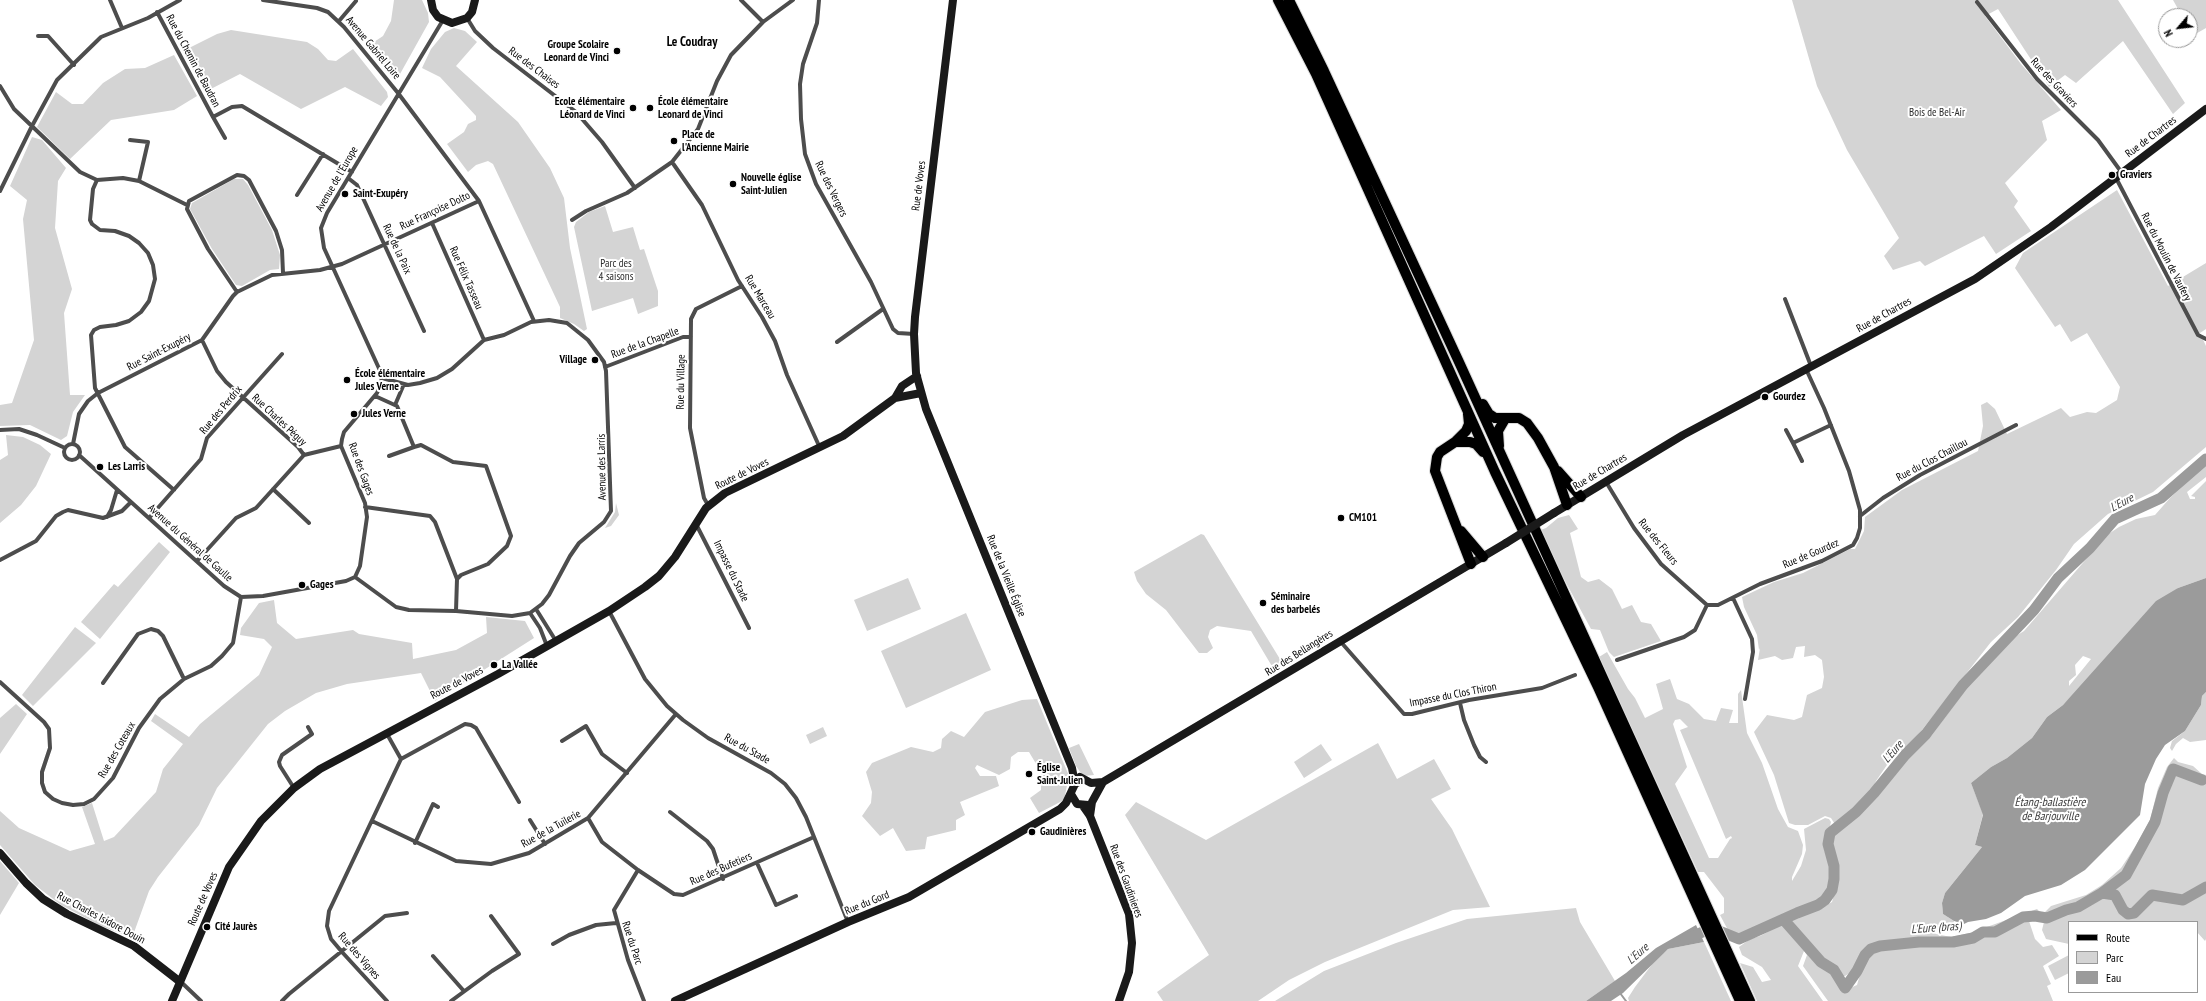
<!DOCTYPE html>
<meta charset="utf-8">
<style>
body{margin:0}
#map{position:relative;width:2206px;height:1001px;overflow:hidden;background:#fff;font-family:"PT Sans Narrow",sans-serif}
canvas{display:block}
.legend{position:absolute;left:2068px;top:921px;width:130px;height:72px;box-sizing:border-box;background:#fff;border:1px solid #999;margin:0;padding:5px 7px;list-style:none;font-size:12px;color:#000}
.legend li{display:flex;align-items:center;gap:8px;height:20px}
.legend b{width:20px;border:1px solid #999}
.north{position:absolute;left:2158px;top:8px;width:40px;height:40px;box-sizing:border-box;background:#fff;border:1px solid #999;border-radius:50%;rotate:242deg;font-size:11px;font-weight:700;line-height:16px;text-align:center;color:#000}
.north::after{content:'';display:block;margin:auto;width:14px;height:18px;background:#000;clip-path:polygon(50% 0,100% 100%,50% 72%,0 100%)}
</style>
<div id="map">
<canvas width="2206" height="1001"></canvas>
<ul class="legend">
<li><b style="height:5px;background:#000"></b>Route</li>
<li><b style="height:11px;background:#d4d4d4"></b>Parc</li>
<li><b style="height:11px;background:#9b9b9b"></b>Eau</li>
</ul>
<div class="north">N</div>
</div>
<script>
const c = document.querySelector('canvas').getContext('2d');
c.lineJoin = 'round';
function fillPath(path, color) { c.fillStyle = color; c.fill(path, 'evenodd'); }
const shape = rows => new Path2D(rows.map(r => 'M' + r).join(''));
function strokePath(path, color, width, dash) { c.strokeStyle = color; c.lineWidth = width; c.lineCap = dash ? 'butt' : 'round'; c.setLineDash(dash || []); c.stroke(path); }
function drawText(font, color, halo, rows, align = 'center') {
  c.font = font + ' "PT Sans Narrow",sans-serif'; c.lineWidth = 4; c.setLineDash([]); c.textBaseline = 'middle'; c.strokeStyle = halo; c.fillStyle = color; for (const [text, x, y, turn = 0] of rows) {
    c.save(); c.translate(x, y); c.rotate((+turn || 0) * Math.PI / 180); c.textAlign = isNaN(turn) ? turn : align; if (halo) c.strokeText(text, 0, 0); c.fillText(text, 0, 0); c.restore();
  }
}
const green = shape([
 [394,0,422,0,428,13,429,22,400,74,391,75,368,46,383,36,391,21],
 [1792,0,2118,0,2185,103,2173,114,2123,41,2076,83,2065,75,2049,87,1998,9,1985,16,2021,64,2061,110,2042,121,2047,140,2005,183,2018,201,2014,207,2031,231,1996,254,1984,236,1925,266,1920,261,1893,270,1884,256,1899,238,1847,150,1817,86],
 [2173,0,2206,0,2206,28,2192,36,2190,32,2190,16,2182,16],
 [454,28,465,31,477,42,456,66,518,122,550,168,564,198,570,248,587,329,584,331,574,324,560,318,560,307,493,164,488,161,476,165,468,172,447,144,464,132,468,124,476,120,476,116,440,77,422,68,431,49,445,32],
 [231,30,307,42,318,49,328,60,336,61,353,49,387,92,388,97,381,106,345,87,301,109,240,74,205,92,183,51,217,34],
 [174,55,197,96,174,110,111,120,70,159,37,127,56,92,72,104,83,104,103,83,125,69,145,68],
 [32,137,42,140,66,168,58,181,55,228,72,289,64,313,70,395,85,395,73,412,67,436,61,440,30,425,0,426,0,405,12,403,34,340,23,219,27,200,10,186],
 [234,179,243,179,248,185,272,230,280,255,279,269,270,270,242,286,236,285,212,249,190,209,192,203],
 [2117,190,2168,286,2206,263,2206,329,2200,333,2206,346,2206,447,2153,492,2108,514,2074,544,2056,570,2018,617,1991,642,1922,730,1910,744,1898,753,1889,762,1876,781,1869,797,1855,810,1836,826,1831,818,1825,816,1808,825,1795,825,1789,823,1774,775,1754,732,1767,715,1794,720,1802,717,1807,695,1822,688,1824,677,1822,660,1815,655,1804,657,1805,646,1796,647,1793,658,1782,660,1775,656,1758,660,1760,648,1759,650,1757,635,1744,607,1742,597,1774,582,1803,573,1850,549,1855,549,1864,531,1865,517,1902,490,1978,451,1983,426,1981,405,1987,402,1995,409,2007,434,2061,408,2070,417,2087,412,2096,413,2117,400,2120,387,2087,333,2071,342,2060,324,2055,327,2015,268,2023,253],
 [605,206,613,232,633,227,640,250,644,249,658,291,658,306,638,314,633,298,592,311,574,227,576,222,589,212],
 [6,435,23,437,40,445,51,454,36,486,21,505,0,523,0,460,8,455],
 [2206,464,2206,477,2187,492,2190,499,2195,499,2195,497,2191,496,2206,481,2206,578,2178,588,2063,705,2047,717,2032,738,2007,758,1991,767,1971,783,1983,814,1975,845,1982,847,1945,893,1942,903,1943,914,1954,921,1952,930,1936,930,1930,926,1927,928,1936,934,1951,937,1970,933,2037,909,2040,912,2029,921,2035,939,2043,947,2052,945,2059,956,2043,966,2051,984,2047,986,2053,1001,1828,1001,1803,966,1807,955,1804,951,1798,966,1823,1001,1757,1001,1740,963,1753,967,1762,982,1771,980,1762,967,1742,955,1739,947,1750,939,1760,936,1791,920,1818,910,1832,902,1837,884,1838,869,1830,844,1833,836,1866,806,1891,775,1932,735,1978,673,2008,641,2024,631,2107,535,2119,527,2136,519,2155,515,2170,498],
 [2083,656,2091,659,2069,686,2069,681,2076,675,2075,665],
 [1872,943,1864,961,1857,985,1841,992,1837,976,1845,976,1854,970],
 [616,503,619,515,611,526,605,528,615,512],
 [1569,515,1578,529,1570,533,1581,577,1588,582,1599,579,1612,589,1622,609,1632,605,1641,622,1651,624,1661,641,1614,657,1609,652,1600,630,1591,629,1538,531,1546,528,1558,518],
 [1201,534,1204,535,1283,664,1283,666,1278,670,1273,668,1251,631,1217,626,1210,630,1208,637,1213,648,1207,653,1199,653,1166,610,1146,594,1137,581,1134,572],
 [159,542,170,552,100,639,81,622,114,584,118,587],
 [908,578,921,609,867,631,854,600],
 [274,600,277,623,296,639,353,630,359,634,412,643,413,659,456,650,487,633,486,617,525,621,534,638,435,701,421,673,347,684,316,693,285,711,268,724,217,788,199,825,158,877,149,891,132,938,99,925,61,905,35,885,0,845,0,811,19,828,70,851,95,844,82,807,92,803,104,841,114,837,156,792,163,769,183,744,151,721,155,714,189,737,200,724,259,675,272,647,264,639,240,635,241,628,259,603],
 [966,613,991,670,906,708,881,651],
 [75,627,96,643,33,706,22,695],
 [1607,652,1628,689,1635,698,1645,718,1663,709,1656,684,1670,679,1677,699,1689,704,1704,719,1716,721,1721,708,1733,710,1729,723,1738,723,1738,694,1741,690,1747,733,1762,763,1778,809,1788,827,1798,831,1803,845,1802,854,1792,877,1792,881,1801,866,1806,850,1804,829,1825,818,1829,819,1831,822,1824,849,1832,873,1825,897,1815,903,1801,907,1793,914,1771,924,1739,937,1729,932,1720,915,1724,913,1724,898,1704,872,1698,872,1599,657],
 [1680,719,1688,727,1680,730,1726,839,1731,836,1732,838,1730,839,1718,858,1709,858,1675,784,1687,767,1673,724,1675,720],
 [2206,692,2206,740,2190,742,2183,738,2176,744,2172,751,2170,748,2172,741,2185,731,2201,705,2202,696],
 [1037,699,1069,776,1064,800,1039,813,1030,798,1041,790,1041,772,1029,752,1018,752,1011,757,1010,769,999,775,977,765,975,768,980,776,996,776,999,786,960,802,965,815,956,820,956,830,927,837,925,849,906,851,893,828,880,836,862,816,871,803,872,792,866,772,872,763,911,747,933,752,941,748,942,739,951,731,964,737,985,712,1022,700],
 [16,704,27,714,0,754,0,718],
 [823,727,827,736,810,744,806,735],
 [1378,743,1397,779,1434,759,1451,789,1431,799,1452,829,1490,907,1453,910,1325,962,1289,980,1258,1001,1163,1001,1157,992,1209,955,1125,815,1136,802,1206,840],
 [1079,744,1094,775,1083,776,1076,766,1069,748],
 [1321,744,1332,760,1304,778,1294,762],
 [2174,758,2178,762,2193,766,2202,774,2206,775,2206,939,2205,941,2197,932,2197,922,2069,922,2069,944,2046,939,2042,930,2044,922,2052,918,2042,915,2051,906,2086,895,2102,885,2121,868,2135,847,2150,820,2158,788,2167,767],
 [0,861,19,883,0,915],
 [1576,908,1580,922,1615,981,1586,1001,1275,1001,1324,971,1396,943,1467,919],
 [1704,942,1731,1001,1629,1001,1628,998,1635,987,1656,959,1668,949],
 [2069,955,2069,973,2055,980,2048,966]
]);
const water = shape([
 [2206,578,2206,692,2202,696,2201,705,2185,731,2165,745,2156,759,2145,784,2140,815,2085,870,2061,885,2025,896,2001,913,1986,919,1968,922,1964,924,1954,921,1943,914,1942,903,1945,893,1982,847,1975,845,1983,815,1971,783,1991,767,2007,758,2032,738,2047,717,2063,705,2156,601,2178,588],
 [1696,925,1704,942,1668,949,1623,993,1611,1001,1586,1001,1626,973,1656,948]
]);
const stream = shape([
 [1620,993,1626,1001]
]);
const river = shape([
 [2102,893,2126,875,2155,822,2163,793,2173,769,2202,780],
 [1784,920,1821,962,1834,970,1845,988,1857,971,1865,955,1871,949,1880,946,1919,942,1953,942,1973,938,1983,932,1995,932,2023,917,2035,916,2047,918,2066,910,2078,907,2102,893,2115,895,2123,910,2128,914,2134,913,2152,895,2183,900,2206,887],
 [1686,939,1712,928,1739,939,1797,913,1818,905,1825,900,1832,890,1834,879,1834,866,1828,844,1830,833,1856,812,1874,793,1905,755,1926,734,1963,685,2034,610,2058,578,2090,548,2115,519,2161,498,2206,459]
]);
const street = shape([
 [110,0,122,28],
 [263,0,317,8,328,12,344,27,398,93,479,201,534,321],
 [741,0,763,22],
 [819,0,817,23,803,64,800,84,801,119,805,154,816,184,871,282,893,329,898,333,914,334],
 [1977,2,2037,79,2098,140,2122,173],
 [157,12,213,117,232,107,242,106,352,172],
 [467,18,475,31,493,48,576,112,602,142,635,188],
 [339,21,356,1],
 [38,36,48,36,74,65],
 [0,86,14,109,80,172,97,180,123,178,139,181,187,205],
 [213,117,225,138],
 [130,140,148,142,139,181],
 [672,162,702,205,738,280,762,317,775,341,787,375,820,448],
 [348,178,357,185,424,331],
 [2116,178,2198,335,2206,339],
 [97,180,93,189,90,220,92,224,100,230,115,231,129,236,139,243,148,253,153,265,155,279,149,301,141,312,129,321,116,325,100,327,94,330,91,335,95,388,125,447,174,490],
 [0,191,32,126,57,80,101,37,148,18,180,0],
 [297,195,323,154],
 [572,220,586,211,627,193,672,162,698,129,717,81,731,55,763,22,793,0],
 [432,223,484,340],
 [237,292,208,249,187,209,189,201,237,175,244,176,249,180,276,231,282,250,283,273],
 [1785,299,1811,366],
 [202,340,217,371,226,382,298,447,304,455],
 [837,342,883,309],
 [605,367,683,337,691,337],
 [375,396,397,406,414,447,421,445,453,462,486,466,511,536,507,546,488,564,461,575,457,579,456,611],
 [395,405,404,384],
 [0,430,19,429,37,435,65,448],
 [1786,430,1793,443,1831,425],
 [1793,443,1802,461],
 '64 452a8 8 0 1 1 16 0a8 8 0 1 1-16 0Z',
 [73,444,79,414,88,401,98,393,202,340,233,296,237,292,272,275,320,270,342,264,479,201],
 [79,455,224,586,241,597,263,596,346,581,355,577],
 [389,456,414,447],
 [1606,482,1634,528,1661,564,1707,605],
 [273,489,309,523],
 [708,505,704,498,690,428,691,319,696,309,742,286],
 [365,507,430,516,435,522,457,579],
 [1860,516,1883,498,1920,475,2016,425],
 [107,517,111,510,117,490],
 [149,518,201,459,207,438,282,354],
 [696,524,749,628],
 [0,560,36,541,56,516,63,512,68,510,103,518,122,511,131,502],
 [197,561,236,518,256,508,304,455,341,446],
 [355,577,396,607,409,610,456,611,512,616,530,613,542,604,549,595,570,556,579,543,604,522,611,511,606,371,604,362,588,340,567,323,549,320,531,322,504,335,484,340,452,369,437,378,420,383,408,385,382,378],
 [355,577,360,566,367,517,365,503,341,446,342,439,344,432,377,393,381,384,382,375,324,248,321,228,327,213,443,20],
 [1733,598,1752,639,1753,652,1745,699],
 [536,609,556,641],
 [609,611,645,679,667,706,683,720,708,738,771,773,785,784,796,798,806,817,848,922],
 [530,613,540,628,547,646],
 [1340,641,1404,714,1412,714,1469,700,1542,688,1575,675],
 [1617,660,1684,637,1695,630,1707,605,1718,605,1760,584,1822,561,1853,545,1857,538,1860,528,1860,510,1849,471,1824,408,1806,369],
 [0,682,44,722,49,729,50,748,42,772,42,783,45,792,53,799,62,803,73,805,84,804,94,799,113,778,139,728,160,699,184,679,211,666,222,656,233,643,241,597],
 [103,683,138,634,151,629,158,631,163,636,184,679],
 [1460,703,1464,720,1474,745,1480,757,1486,762],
 [387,734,401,759,465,724,471,725,476,728,519,802],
 [562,741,586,726,602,754,627,773],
 [294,788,280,766,279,762,282,755,312,734,308,727],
 [670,812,707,841,713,849,723,879],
 [588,818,602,842,638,870,674,894,683,895,814,837],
 [530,820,545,844],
 [372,821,456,861,491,864,529,853,588,818,676,714],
 [415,843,433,804,438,807],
 [757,863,776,905,796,896],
 [638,870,614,910,628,960,644,1001],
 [553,944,569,935,596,925,616,923],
 [433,956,463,990],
 [180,981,201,1001],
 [282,1001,289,994,385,916,407,913],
 [387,1001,342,952,331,939,327,926,329,911,401,759],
 [451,1001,492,971,519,954,491,916]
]);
const secondary = shape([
 [431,0,433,10,438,17,452,23,467,18,472,12,475,0],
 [953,0,915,317,914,334,916,373,926,409,1072,768,1075,784],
 [895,398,902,386,917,376],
 [1554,513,1683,435,1975,279,2051,227,2206,109],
 [1080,777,1091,783,1103,782],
 [1071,794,1077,804,1088,805],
 [1083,806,1090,816,1129,914,1132,943,1129,972,1119,1001],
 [1090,816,1092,802,1103,782,1506,543],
 [0,853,26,883,43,899,67,914,134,946,179,981],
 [172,1001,229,867,261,821,294,788,320,769,498,674,609,611,645,587,659,576,675,557,706,508,725,493,843,436,895,398,921,393],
 [675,1001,848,922,909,897,1060,809,1066,803,1075,784,1083,780]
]);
const primary = shape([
 [1278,0,1316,74,1495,472,1598,687,1740,1001],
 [1289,0,1324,71,1459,362,1750,1001],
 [1483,404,1489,414,1495,418,1519,418,1527,423,1538,438,1554,467,1567,505],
 [1468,414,1469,424,1466,431,1455,442,1440,452,1437,457,1435,471,1471,564],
 [1455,442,1470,442,1476,444,1483,452],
 [1499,446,1498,431,1505,419],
 [1558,471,1581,497],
 [1461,531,1483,557]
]);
const secondaryBridge = shape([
 [1506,543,1554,513]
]);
const markers = [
 [617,51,4,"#000"],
 [633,108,4,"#000"],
 [650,108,4,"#000"],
 [674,141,4,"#000"],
 [2112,175,4,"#000"],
 [733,184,4,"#000"],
 [345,194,4,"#000"],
 [595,360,4,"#000"],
 [347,380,4,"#000"],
 [1765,397,4,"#000"],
 [354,414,4,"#000"],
 [100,467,4,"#000"],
 [1341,518,4,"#000"],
 [302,585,4,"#000"],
 [1263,603,4,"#000"],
 [494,665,4,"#000"],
 [1029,774,4,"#000"],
 [1032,832,4,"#000"],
 [207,927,4,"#000"]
];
const poiNames = [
 ["Groupe Scolaire",609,45,"right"],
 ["Leonard de Vinci",609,58,"right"],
 ["Ecole élémentaire",625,102,"right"],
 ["Léonard de Vinci",625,115,"right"],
 ["École élémentaire",658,102],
 ["Leonard de Vinci",658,115],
 ["Place de",682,135],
 ["l'Ancienne Mairie",682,148],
 ["Graviers",2120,175],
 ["Nouvelle église",741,178],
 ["Saint-Julien",741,191],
 ["Saint-Exupéry",353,194],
 ["Village",587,360,"right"],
 ["École élémentaire",355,374],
 ["Jules Verne",355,387],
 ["Gourdez",1773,397],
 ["Jules Verne",362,414],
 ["Les Larris",108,467],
 ["CM101",1349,518],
 ["Gages",310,585],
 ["Séminaire",1271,597],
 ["des barbelés",1271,610],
 ["La Vallée",502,665],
 ["Église",1037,768],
 ["Saint-Julien",1037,781],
 ["Gaudinières",1040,832],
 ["Cité Jaurès",215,927]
];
const streetNames = [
 ["Avenue Gabriel Loire",373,48,50],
 ["Rue du Chemin de Baudran",193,61,62],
 ["Rue des Chaises",534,68,37],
 ["Rue des Graviers",2054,83,47],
 ["Rue de Chartres",2151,137,-37],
 ["Avenue de l'Europe",337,179,-60],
 ["Rue de Voves",919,186,-83],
 ["Rue des Vergers",831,189,64],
 ["Rue Françoise Dolto",435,211,-25],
 ["Rue de la Paix",397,249,65],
 ["Rue du Moulin de Vaufery",2166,257,63],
 ["Rue Félix Tasseau",466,278,66],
 ["Rue Marceau",760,297,59],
 ["Rue de Chartres",1884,315,-29],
 ["Rue de la Chapelle",645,343,-20],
 ["Rue Saint-Exupéry",159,352,-27],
 ["Rue du Village",681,382,-89],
 ["Rue des Perdrix",221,410,-50],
 ["Rue Charles Péguy",279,420,43],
 ["Rue du Clos Chaillou",1932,460,-28],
 ["Avenue des Larris",602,467,-91],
 ["Rue des Gages",361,469,70],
 ["Rue de Chartres",1600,472,-31],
 ["Route de Voves",742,474,-26],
 ["Rue des Fleurs",1658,542,51],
 ["Avenue du Général de Gaulle",190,543,42],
 ["Rue de Gourdez",1811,554,-23],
 ["Impasse du Stade",731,571,64],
 ["Rue de la Vieille Église",1006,576,68],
 ["Rue des Bellangères",1299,653,-32],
 ["Route de Voves",457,683,-28],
 ["Impasse du Clos Thiron",1453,695,-11],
 ["Rue du Stade",747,749,29],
 ["Rue des Coteaux",117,750,-60],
 ["Rue de la Tuilerie",551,829,-29],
 ["Rue des Bufetiers",721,869,-24],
 ["Rue des Gaudinieres",1126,881,70],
 ["Route de Voves",203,899,-66],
 ["Rue du Gord",867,903,-22],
 ["Rue Charles Isidore Douin",101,918,28],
 ["Rue du Parc",632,943,72],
 ["Rue des Vignes",359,956,49]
];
const parkNames = [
 ["Bois de Bel-Air",1937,113],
 ["Parc des",616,264],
 ["4 saisons",616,277]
];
const waterNames = [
 ["L'Eure",2122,503,-28],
 ["L'Eure",1893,752,-49],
 ["Étang-ballastière",2050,803],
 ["de Barjouville",2050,817],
 ["L'Eure (bras)",1936,928,-4],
 ["L'Eure",1638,954,-41]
];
const quarterNames = [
 ["Le Coudray",692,42]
];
fillPath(green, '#d4d4d4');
fillPath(water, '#9b9b9b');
strokePath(stream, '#9b9b9b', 2);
strokePath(river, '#9b9b9b', 11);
strokePath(primary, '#dbdbdb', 12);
strokePath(street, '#4d4d4d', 4);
strokePath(secondary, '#1a1a1a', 8);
strokePath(primary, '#000', 10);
strokePath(secondaryBridge, '#1a1a1a', 8);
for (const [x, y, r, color] of markers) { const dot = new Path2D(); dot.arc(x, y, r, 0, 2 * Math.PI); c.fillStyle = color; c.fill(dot); strokePath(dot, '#fff', 1.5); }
drawText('bold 11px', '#000', '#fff', poiNames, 'left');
drawText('11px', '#000', '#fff', streetNames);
drawText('11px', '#2b2b2b', '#fff', parkNames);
drawText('italic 12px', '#3c3c3c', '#fff', waterNames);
drawText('bold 13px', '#000', '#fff', quarterNames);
</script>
